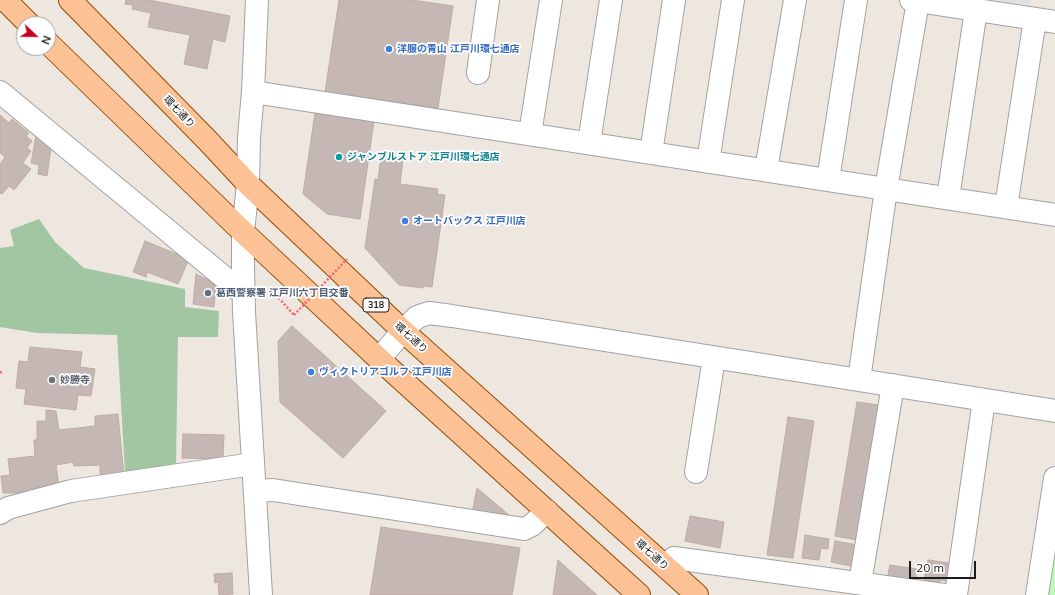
<!DOCTYPE html>
<meta charset="utf-8">
<style>
body{margin:0}
#map{position:relative;width:1055px;height:595px;overflow:hidden;background:#ede7e0;font-family:Mulish,sans-serif}
canvas{display:block}
.north{position:absolute;left:16px;top:16px;width:40px;height:40px;box-sizing:border-box;background:#fff;border:1px solid #a4a4a4;border-radius:50%;rotate:112deg;font-size:11px;font-weight:700;line-height:16px;text-align:center;color:#1b1b1b}
.north::after{content:'';display:block;margin:auto;width:14px;height:18px;background:#c7001e;clip-path:polygon(50% 0,100% 100%,50% 72%,0 100%)}
.scale{position:absolute;left:909px;top:561px;width:67px;height:18px;box-sizing:border-box;border:2px solid #1b1b1b;border-top:0;padding-left:5px;font-size:12px;line-height:14px;white-space:nowrap;color:#1b1b1b;-webkit-text-stroke:3px #fff;paint-order:stroke}
</style>
<div id="map">
<canvas width="1055" height="595"></canvas>
<div class="north">N</div>
<div class="scale">20 m</div>
</div>
<script>
const c = document.querySelector('canvas').getContext('2d');
c.lineJoin = 'round';
function fillPath(path, color) { c.fillStyle = color; c.fill(path, 'evenodd'); }
const shape = rows => new Path2D(rows.map(r => 'M' + r).join(''));
function strokePath(path, color, width, dash) { c.strokeStyle = color; c.lineWidth = width; c.lineCap = dash ? 'butt' : 'round'; c.setLineDash(dash || []); c.stroke(path); }
function drawText(font, color, halo, rows, align = 'center') {
  c.font = font + ' Mulish,"Noto Sans JP",sans-serif'; c.lineWidth = 3.5; c.setLineDash([]); c.textBaseline = 'middle'; c.strokeStyle = halo; c.fillStyle = color; for (const [text, x, y, turn = 0] of rows) {
    c.save(); c.translate(x, y); c.rotate((+turn || 0) * Math.PI / 180); c.textAlign = isNaN(turn) ? turn : align; if (halo) c.strokeText(text, 0, 0); c.fillText(text, 0, 0); c.restore();
  }
}
const cemetery = shape([
 [39,219,55,242,84,268,185,289,185,307,219,311,218,337,178,337,176,467,125,472,117,335,37,333,0,327,0,248,14,246,10,230]
]);
const park = shape([
 [1055,549,1055,595,1047,595]
]);
const parking = shape([
 [998,0,1030,0,1030,5]
]);
const building = shape([
 [126,0,149,0,230,16,225,42,213,39,207,69,184,64,190,35,148,27,151,13,132,9,133,5,125,4,126,0],
 [339,0,412,0,453,6,438,108,325,92,339,0],
 [315,113,374,121,360,219,327,214,303,194,315,113],
 [0,115,9,123,12,119,29,133,26,136,32,141,27,148,31,151,23,163,31,169,14,190,9,186,2,194,0,193,0,164,5,157,0,153,0,115],
 [36,135,51,148,47,176,38,174,39,165,31,163,36,135],
 [381,157,403,160,400,184,438,189,437,194,445,195,432,287,424,286,423,288,399,285,365,248,375,179,378,180,381,157],
 [145,241,189,259,178,284,147,272,146,277,133,272,145,241],
 [196,274,216,284,214,307,193,304,196,274],
 [292,326,386,411,343,458,280,402,278,341,292,326],
 [30,347,82,352,80,367,95,369,91,396,78,395,76,410,24,404,26,389,16,388,19,361,28,362,30,347],
 [857,402,879,405,857,540,835,536,857,402],
 [46,410,56,411,59,430,95,426,95,416,118,414,124,476,100,479,100,465,74,466,73,462,56,465,59,486,28,489,28,493,3,493,1,476,10,475,8,459,35,456,34,440,37,440,37,421,46,421,46,410],
 [788,417,814,421,793,558,767,555,788,417],
 [183,434,224,435,223,459,182,458,183,434],
 [477,488,509,515,472,513,477,488],
 [690,516,724,522,720,548,685,541,690,516],
 [381,527,520,548,512,595,370,595,381,527],
 [805,535,829,539,828,549,821,548,819,560,802,558,805,535],
 [835,541,858,545,856,559,853,558,851,566,831,562,835,541],
 [558,560,597,595,553,595,558,560],
 [928,560,950,563,947,581,940,580,940,583,924,580,928,560],
 [890,565,917,569,915,584,887,579,890,565],
 [232,573,233,594,219,595,218,582,215,583,214,574,232,573]
]);
const path = shape([
 [276,295,294,315],
 [0,372,3,373]
]);
const minor = shape([
 [257,0,253,92,249,137,248,184,243,232,243,267,244,312,261,595],
 [911,0,1055,22],
 [478,73,488,0],
 [0,92,243,293],
 [253,92,1055,215],
 [530,134,551,0],
 [589,143,611,0],
 [651,153,674,0],
 [708,162,733,0],
 [766,170,795,0],
 [828,180,856,0],
 [948,198,976,10],
 [1006,207,1035,19],
 [379,359,403,331,417,317,429,313,452,316,1055,411],
 [859,380,886,189,918,1],
 [696,472,714,358],
 [255,491,273,490,524,529,532,525,547,511],
 [0,513,8,508,71,491,253,464],
 [667,568,674,558,944,595],
 [860,583,893,385],
 [956,595,984,400],
 [1037,595,1055,478]
]);
const major = shape([
 [5,0,29,24],
 [70,0,208,141,248,184,403,331,697,595],
 [48,43,243,232,379,359,639,595]
]);
const pathBridge = shape([
 [294,315,347,259]
]);
const markers = [
 [389,49,4,"#3f7fe0"],
 [339,157,4,"#0f9aa8"],
 [405,221,4,"#3f7fe0"],
 [208,293,4,"#5c6f8a"],
 [311,372,4,"#3f7fe0"],
 [52,380,4,"#6b7280"]
];
const shields = [
 [376,305,26]
];
const shieldNames = [
 ["318",376,305]
];
const shopNames = [
 ["洋服の青山 江戸川環七通店",397,49],
 ["オートバックス 江戸川店",413,221],
 ["ヴィクトリアゴルフ 江戸川店",319,372]
];
const streetNames = [
 ["環七通り",179,112,46],
 ["環七通り",411,338,42],
 ["環七通り",652,555,42]
];
const cultureNames = [
 ["ジャンブルストア 江戸川環七通店",347,157]
];
const serviceNames = [
 ["葛西警察署 江戸川六丁目交番",216,293]
];
const worshipNames = [
 ["妙勝寺",60,380]
];
fillPath(cemetery, '#a1c6a1');
fillPath(park, '#bffabb');
fillPath(parking, '#dfdfdf');
fillPath(building, '#c5b8b4');
strokePath(building, '#bfaba3', 1);
strokePath(minor, '#a2a2a2', 24);
strokePath(major, '#934c00', 24);
strokePath(path, '#fc636a', 2.5, [2, 2]);
strokePath(minor, '#fff', 22);
strokePath(major, '#fdc196', 22);
strokePath(pathBridge, '#fc636a', 2.5, [2, 2]);
for (const [x, y, r, color] of markers) { const dot = new Path2D(); dot.arc(x, y, r, 0, 2 * Math.PI); c.fillStyle = color; c.fill(dot); strokePath(dot, '#fff', 1.5); }
for (const [x, y, w] of shields) { const box = new Path2D(); box.roundRect(x - w / 2, y - 7, w, 14, 3); c.fillStyle = '#fff'; c.fill(box); strokePath(box, '#1b1b1b', 1); }
drawText('bold 9px', '#1b1b1b', null, shieldNames);
drawText('bold 10px', '#366cbe', '#fff', shopNames, 'left');
drawText('10px', '#1b1b1b', '#fff', streetNames);
drawText('bold 10px', '#0d838f', '#fff', cultureNames, 'left');
drawText('bold 10px', '#4e5e75', '#fff', serviceNames, 'left');
drawText('bold 10px', '#5b616d', '#fff', worshipNames, 'left');
</script>
